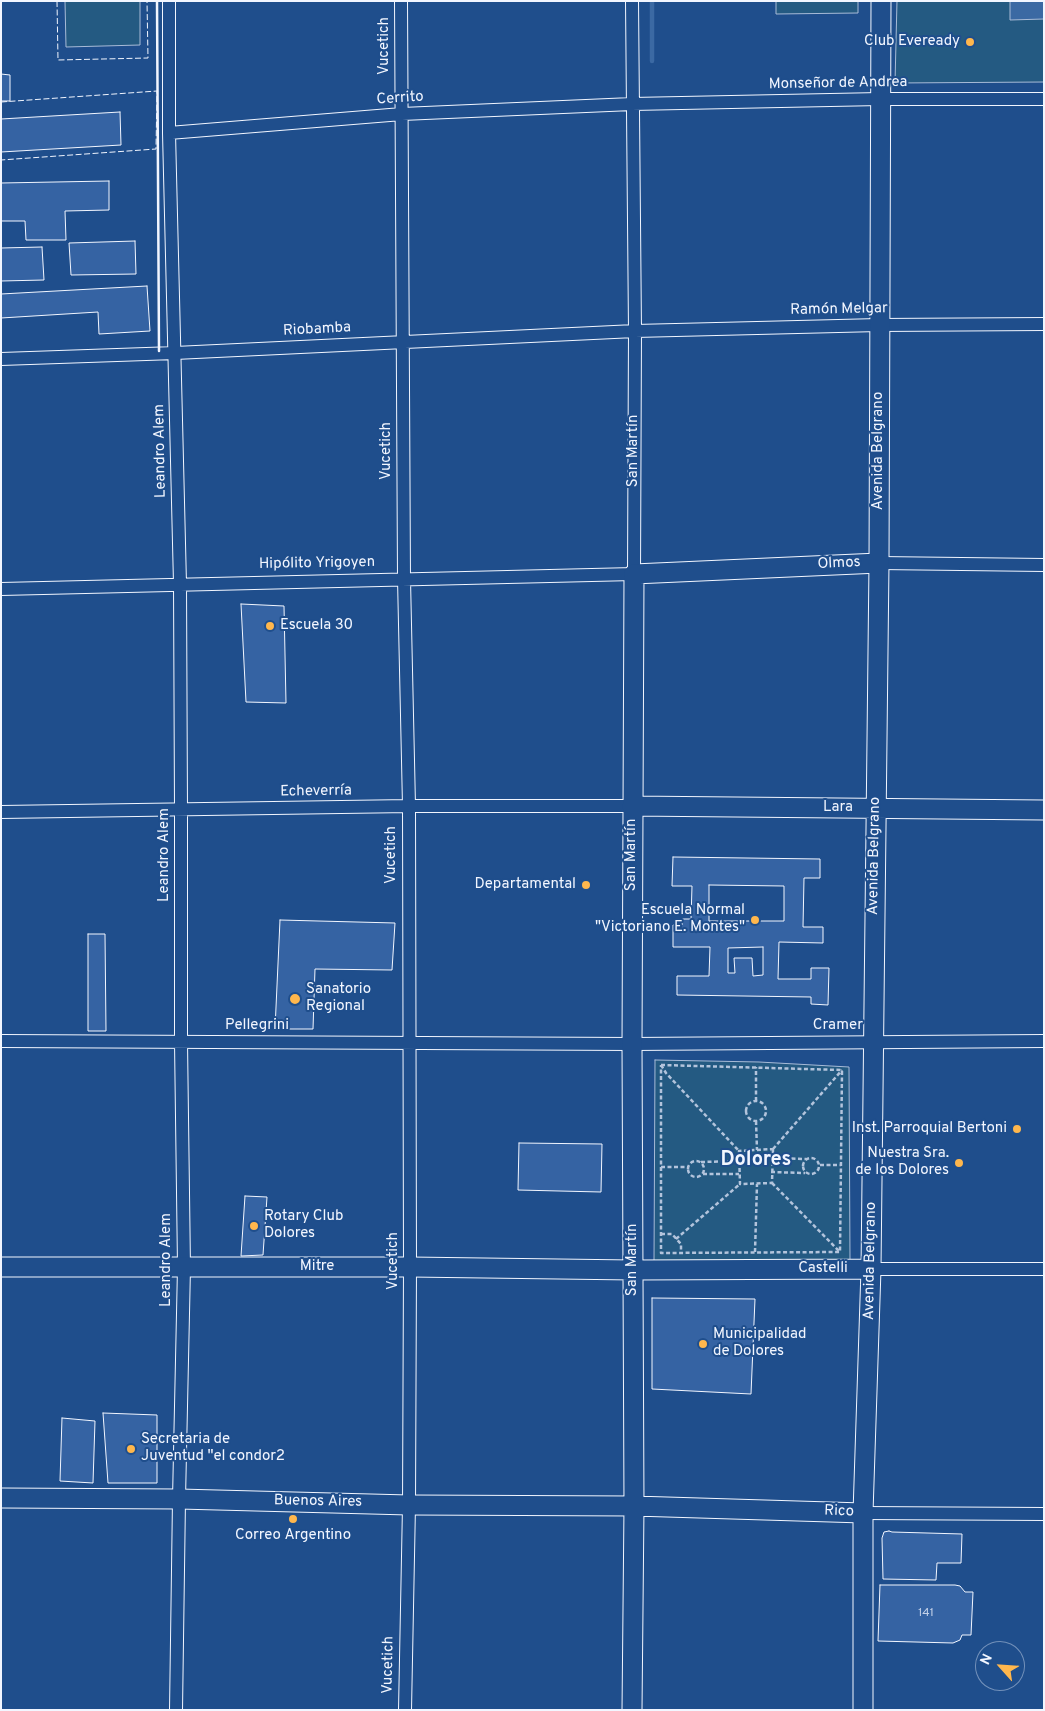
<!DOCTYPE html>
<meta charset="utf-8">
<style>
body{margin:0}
#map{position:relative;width:1045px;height:1711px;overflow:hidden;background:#1f4e8c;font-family:Overpass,sans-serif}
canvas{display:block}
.frame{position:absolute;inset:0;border:2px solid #f2f6ff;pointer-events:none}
.north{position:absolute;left:975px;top:1641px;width:50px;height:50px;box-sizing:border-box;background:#1f4e8c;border:1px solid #7391ba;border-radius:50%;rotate:296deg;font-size:14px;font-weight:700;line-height:20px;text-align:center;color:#f2f6ff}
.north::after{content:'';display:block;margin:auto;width:18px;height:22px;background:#ffb74d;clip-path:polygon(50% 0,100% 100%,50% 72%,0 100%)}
</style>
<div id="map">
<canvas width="1045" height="1711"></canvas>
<div class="frame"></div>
<div class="north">N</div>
</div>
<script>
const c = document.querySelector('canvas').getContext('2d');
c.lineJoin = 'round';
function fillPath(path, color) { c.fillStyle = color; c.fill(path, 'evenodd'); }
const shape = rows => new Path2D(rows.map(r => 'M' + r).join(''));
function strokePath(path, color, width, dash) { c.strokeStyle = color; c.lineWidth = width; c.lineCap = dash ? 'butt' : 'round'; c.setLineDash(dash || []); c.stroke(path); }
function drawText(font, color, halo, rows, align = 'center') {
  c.font = font + ' Overpass,sans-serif'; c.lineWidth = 4; c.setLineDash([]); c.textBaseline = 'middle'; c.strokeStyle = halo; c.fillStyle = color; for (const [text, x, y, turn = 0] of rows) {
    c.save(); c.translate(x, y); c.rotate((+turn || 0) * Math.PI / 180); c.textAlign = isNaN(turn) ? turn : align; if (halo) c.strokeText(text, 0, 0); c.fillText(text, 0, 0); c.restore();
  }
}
const green = shape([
 [65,1,140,1,140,45,66,47,65,1],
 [776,1,858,1,858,13,776,14,776,1],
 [897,1,1044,1,1044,82,895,83,897,1],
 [655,1060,759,1062,849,1067,850,1261,654,1261,655,1060]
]);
const water = shape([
 [1010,1,1044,1,1044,19,1010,20,1010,1]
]);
const stream = shape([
 [652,61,652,1]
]);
const building = shape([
 [1,74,10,75,10,101,1,101,1,74],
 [120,112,121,145,1,152,1,119,120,112],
 [109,181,109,210,65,211,66,240,26,240,25,221,1,221,1,183,109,181],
 [135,241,136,274,71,275,69,243,135,241],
 [42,247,44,280,1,281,1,248,42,247],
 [147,286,150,331,99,334,98,312,1,318,1,294,147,286],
 [241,604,284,606,286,703,246,702,241,604],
 [673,857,820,859,820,878,804,878,803,927,823,927,823,943,779,942,778,979,811,979,811,968,829,968,828,1005,811,1004,811,997,677,995,677,976,709,976,710,947,673,947,673,925,682,925,682,919,691,919,692,886,672,886,673,857],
 [709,885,784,886,784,921,709,921,709,885],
 [763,947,763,975,753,976,752,958,734,958,735,973,728,973,728,948,763,947],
 [280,920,395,923,392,970,315,969,313,1029,275,1029,280,920],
 [88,934,105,934,106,1031,88,1031,88,934],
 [519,1143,602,1144,601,1192,518,1190,519,1143],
 [245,1196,267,1197,263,1255,241,1256,245,1196],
 [652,1298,755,1299,751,1394,652,1389,652,1298],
 [103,1413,157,1415,157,1483,108,1483,103,1413],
 [62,1418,95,1421,93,1483,60,1481,62,1418],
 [889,1531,892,1532,962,1534,961,1563,937,1563,936,1580,883,1579,882,1538,884,1532,889,1531],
 [880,1585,955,1585,960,1586,965,1592,973,1592,971,1635,962,1635,960,1640,953,1643,878,1641,880,1585]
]);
const path = shape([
 [661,1065,842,1070,840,1252,661,1253,661,1065],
 [661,1065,666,1073,739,1151],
 '746 1111a10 10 0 1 1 20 0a10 10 0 1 1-20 0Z',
 [756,1101,756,1067],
 [756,1121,757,1150],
 [773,1149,772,1183,740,1184,739,1151,773,1149],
 [773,1149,842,1070],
 '803 1166a8 8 0 1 1 16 0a8 8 0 1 1-16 0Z',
 [772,1158,806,1159],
 '688 1169a8 8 0 1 1 16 0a8 8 0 1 1-16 0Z',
 [701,1162,739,1161],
 [820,1165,841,1165],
 [661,1167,688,1167],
 [771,1172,805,1173],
 [703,1174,739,1174],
 [772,1183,839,1251],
 [661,1234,672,1234,681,1244,681,1253],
 [676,1239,740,1184],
 [755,1252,757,1184]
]);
const street = shape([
 [169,1,169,133,180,584,181,810,181,1042,184,1267,179,1499,176,1710],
 [401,1,404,579,409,806,410,1267,409,1505,405,1710],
 [169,133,402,114,632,104,880,99,1044,99],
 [1,359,175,353,635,331,879,325,1044,324],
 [879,563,1044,565],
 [1,589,634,574,635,331,632,1],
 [1,812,409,806,632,806],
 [1,1041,632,1044,1044,1041],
 [871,1269,1044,1269],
 [863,1513,1044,1514]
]);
const secondary = shape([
 [632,806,1044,810],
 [1,1267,410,1267,633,1270,871,1269],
 [1,1498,179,1499,409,1505,634,1506,863,1513],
 [632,1710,634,1506,632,1044,634,574,879,563],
 [863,1710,863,1513,871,1269,879,563,881,1]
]);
const fence = shape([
 [57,1,58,60,148,58,147,1],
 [1,102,157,91,156,149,1,160]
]);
const wall = shape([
 [157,1,159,351]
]);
const markers = [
 [970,42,5,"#ffb74d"],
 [270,626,5,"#ffb74d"],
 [586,885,5,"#ffb74d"],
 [755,920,5,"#ffb74d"],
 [295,999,6,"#ffb74d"],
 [1017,1129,5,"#ffb74d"],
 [959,1163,5,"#ffb74d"],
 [254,1226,5,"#ffb74d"],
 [703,1344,5,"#ffb74d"],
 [131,1449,5,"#ffb74d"],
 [293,1519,5,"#ffb74d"]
];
const numberNames = [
 ["141",926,1614]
];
const poiNames = [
 ["Club Eveready",960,42],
 ["Escuela 30",280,626,"left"],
 ["Departamental",576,885],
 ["Escuela Normal",745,911],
 ["\"Victoriano E. Montes\"",745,928],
 ["Sanatorio",306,990,"left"],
 ["Regional",306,1007,"left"],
 ["Inst. Parroquial Bertoni",1007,1129],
 ["Nuestra Sra.",949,1154],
 ["de los Dolores",949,1171],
 ["Rotary Club",264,1217,"left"],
 ["Dolores",264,1234,"left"],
 ["Municipalidad",713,1335,"left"],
 ["de Dolores",713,1352,"left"],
 ["Secretaria de",141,1440,"left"],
 ["Juventud \"el condor2",141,1457,"left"],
 ["Correo Argentino",293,1536,"center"]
];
const streetNames = [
 ["Vucetich",385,46,-90],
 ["Monseñor de Andrea",838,84,-1],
 ["Cerrito",400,99,-4],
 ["Ramón Melgar",839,310,-1],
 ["Riobamba",317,330,-3],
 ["Leandro Alem",161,451,-91],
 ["Vucetich",387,451,-90],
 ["San Martín",634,451,-90],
 ["Avenida Belgrano",879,451,-90],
 ["Hipólito Yrigoyen",317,564,-1],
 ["Olmos",839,564,-3],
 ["Echeverría",316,792,-1],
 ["Lara",838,808],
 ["Leandro Alem",165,855,-90],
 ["Vucetich",392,855,-90],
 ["San Martín",632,855,-90],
 ["Avenida Belgrano",875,856,-89],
 ["Pellegrini",257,1026],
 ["Cramer",838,1026],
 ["Leandro Alem",167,1260,-90],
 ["San Martín",633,1260,-90],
 ["Vucetich",394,1261,-90],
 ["Avenida Belgrano",871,1261,-89],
 ["Mitre",317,1267],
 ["Castelli",823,1269],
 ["Buenos Aires",318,1502,1],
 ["Rico",839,1512,2],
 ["Vucetich",389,1665,-89]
];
const districtNames = [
 ["Dolores",756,1161]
];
fillPath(green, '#245a82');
strokePath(green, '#a8bbd7', 1);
fillPath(water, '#3b69a3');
strokePath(water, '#a8bbd7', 1);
strokePath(stream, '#3b69a3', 4.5);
fillPath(building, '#3563a3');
strokePath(building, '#f2f6ff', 1);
strokePath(street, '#f2f6ff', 14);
strokePath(secondary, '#f2f6ff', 21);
strokePath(path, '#b3c4dc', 2.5, [4, 2.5]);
strokePath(street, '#1f4e8c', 12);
strokePath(secondary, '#1f4e8c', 19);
strokePath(fence, '#f2f6ff', 1, [6, 2.5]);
strokePath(wall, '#f2f6ff', 2.5);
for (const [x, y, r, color] of markers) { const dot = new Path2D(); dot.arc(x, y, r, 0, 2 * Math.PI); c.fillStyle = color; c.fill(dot); strokePath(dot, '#1f4e8c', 2); }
drawText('12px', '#c3d1e8', null, numberNames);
drawText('15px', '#f2f6ff', '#1f4e8c', poiNames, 'right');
drawText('15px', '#f2f6ff', '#1f4e8c', streetNames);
drawText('bold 20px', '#f2f6ff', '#1f4e8c', districtNames);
</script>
